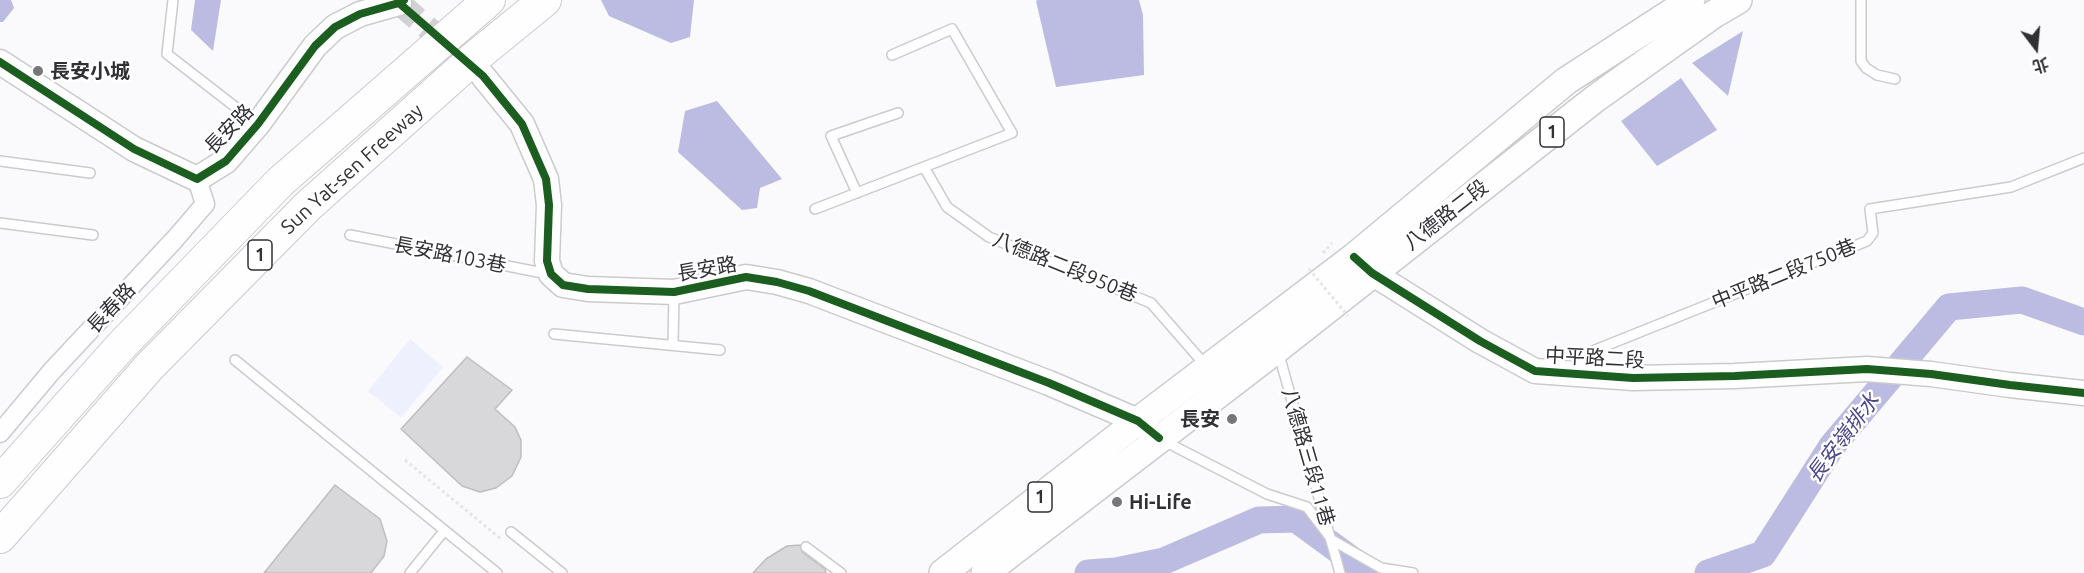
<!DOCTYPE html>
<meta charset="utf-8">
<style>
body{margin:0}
#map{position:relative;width:2084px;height:573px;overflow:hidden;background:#fafafd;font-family:Ubuntu,"Noto Sans TC",sans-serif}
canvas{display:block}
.north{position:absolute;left:2006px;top:18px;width:60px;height:60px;-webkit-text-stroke:4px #fff;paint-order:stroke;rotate:164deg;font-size:16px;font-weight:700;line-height:24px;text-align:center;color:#313135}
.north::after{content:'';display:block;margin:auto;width:21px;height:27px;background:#313135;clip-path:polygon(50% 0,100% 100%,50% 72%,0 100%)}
</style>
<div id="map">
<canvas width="2084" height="573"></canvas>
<div class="north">北</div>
</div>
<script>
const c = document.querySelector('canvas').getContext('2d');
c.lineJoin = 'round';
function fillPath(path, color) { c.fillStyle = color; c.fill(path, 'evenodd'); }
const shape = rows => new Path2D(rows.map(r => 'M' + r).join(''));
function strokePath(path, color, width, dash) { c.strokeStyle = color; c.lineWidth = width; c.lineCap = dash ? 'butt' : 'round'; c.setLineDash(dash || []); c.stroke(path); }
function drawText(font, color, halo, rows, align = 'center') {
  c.font = font + ' Ubuntu,"Noto Sans TC",sans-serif'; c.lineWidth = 5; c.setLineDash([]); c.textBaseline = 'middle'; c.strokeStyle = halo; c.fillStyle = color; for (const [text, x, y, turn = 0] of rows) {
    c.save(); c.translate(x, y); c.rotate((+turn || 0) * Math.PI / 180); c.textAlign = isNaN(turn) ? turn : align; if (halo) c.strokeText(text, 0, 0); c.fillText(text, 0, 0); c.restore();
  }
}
const green = shape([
 [410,339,443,367,401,418,368,391]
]);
const water = shape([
 [0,0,11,0,14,8,3,22,0,22],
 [195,0,221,0,213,51,191,30],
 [601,0,694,0,690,37,671,43,609,16],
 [1038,0,1139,0,1143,15,1144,75,1056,87,1036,1],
 [1743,31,1728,96,1692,63],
 [1681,78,1717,130,1657,166,1621,121],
 [717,101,782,179,760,188,757,208,742,210,678,152,685,111]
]);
const river = shape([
 [1088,573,1116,571,1164,561,1259,520,1296,519,1367,571,1374,573],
 [1708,573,1763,554,1832,446,1949,307,2022,300,2084,322]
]);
const building = shape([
 [467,357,512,390,495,409,515,427,521,440,521,457,512,476,496,488,480,492,462,486,401,429,467,357],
 [335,485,380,519,387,541,384,556,371,573,264,573,335,485],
 [800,545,802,552,825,569,826,573,753,573,766,559,787,546,800,545]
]);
const secondaryTunnel = shape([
 [399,3,481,74]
]);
const path = shape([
 [1323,253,1332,243],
 [405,460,501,539]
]);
const lane = shape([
 [173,0,167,54,256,123],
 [1861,0,1861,61,1866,68,1877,75,1895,79],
 [0,161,90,173],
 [924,167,947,207,989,237,1151,303,1206,366],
 [857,193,831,136,898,113],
 [815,209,1012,133,952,29,892,55],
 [0,223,93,235],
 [350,235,548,274],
 [554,334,720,350],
 [673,345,674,294],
 [1278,351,1340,573],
 [235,360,497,573],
 [1575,373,1585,354,1867,241,1873,233,1870,209,2011,187,2084,158],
 [1164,441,1267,494,1307,507,1332,540,1381,568,1413,573],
 [511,532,562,573],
 [806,547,841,573],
 [410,573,444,531]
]);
const street = shape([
 [0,433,51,372,175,239,205,204,197,179]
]);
const secondary = shape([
 [0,62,134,149,197,179,226,161,258,124,315,46,335,27,360,14,399,3],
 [483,76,522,124,546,179,549,205,547,261,551,274,563,285,588,289,674,292,746,277,777,282,809,291,1049,383,1138,421,1150,431],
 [1360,263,1372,273,1480,341,1535,371,1633,378,1735,376,1867,369,1931,374,2010,385,2084,393]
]);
const primary = shape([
 [943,573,1138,421,1354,257,1566,81,1691,0],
 [985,573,1277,349,1596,98,1714,14,1738,0]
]);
const highway = shape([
 [0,482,121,346,280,182,489,0],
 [0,537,149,367,308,206,474,58,545,0]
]);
const pathBridge = shape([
 [1309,269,1348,316]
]);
const cycleway = shape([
 [399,3,483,76,522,124,546,179,549,205,547,261,551,274,563,285,588,289,674,292,746,277,777,282,809,291,1049,383,1138,421,1159,438],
 [0,62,134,149,197,179,226,161,258,124,315,46,335,27,360,14,399,3,404,0],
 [1354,257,1372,273,1480,341,1535,371,1633,378,1735,376,1867,369,1931,374,2010,385,2084,393]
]);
const markers = [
 [38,71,6,"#77777b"],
 [1232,419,6,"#77777b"],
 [1117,502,6,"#77777b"]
];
const shields = [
 [1552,132,24],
 [260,255,24],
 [1040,497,24]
];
const shieldNames = [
 ["1",1552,132],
 ["1",260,255],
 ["1",1040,497]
];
const poiNames = [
 ["長安小城",50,71],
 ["長安",1220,419,"right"],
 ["Hi-Life",1129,502]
];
const streetNames = [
 ["長安路",229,129,-46],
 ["Sun Yat-sen Freeway",352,169,-42],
 ["八德路二段",1446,215,-38],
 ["長安路103巷",450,255,11],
 ["八德路二段950巷",1065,267,22],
 ["長安路",707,269,-10],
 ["中平路二段750巷",1784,274,-22],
 ["長春路",111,308,-47],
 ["中平路二段",1595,358,3],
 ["八德路三段11巷",1308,457,74]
];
const waterNames = [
 ["長安嶺排水",1843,438,-53]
];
fillPath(green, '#eff0fe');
fillPath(water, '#bcbce2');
strokePath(river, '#bcbce2', 27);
fillPath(building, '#d8d8db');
strokePath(building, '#bebec0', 1.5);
strokePath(secondaryTunnel, '#d2d2d5', 24, [24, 12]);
strokePath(lane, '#cbcbce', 12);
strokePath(street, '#cbcbce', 21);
strokePath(secondary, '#cbcbce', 27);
strokePath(primary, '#cbcbce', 30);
strokePath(highway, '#cbcbce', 34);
strokePath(path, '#e5e5e5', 3, [3, 3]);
strokePath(lane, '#fefeff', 9);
strokePath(street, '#fefeff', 18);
strokePath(secondary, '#fefeff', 24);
strokePath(primary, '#fefeff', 27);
strokePath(highway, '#fefeff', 32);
strokePath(pathBridge, '#e5e5e5', 3, [3, 3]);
strokePath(cycleway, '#1b5e20', 8);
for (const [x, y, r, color] of markers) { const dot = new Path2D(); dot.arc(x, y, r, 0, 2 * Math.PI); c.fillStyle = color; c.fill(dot); strokePath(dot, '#fff', 2); }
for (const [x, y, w] of shields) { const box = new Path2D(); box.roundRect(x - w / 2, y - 15, w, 30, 4.5); c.fillStyle = '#fff'; c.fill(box); strokePath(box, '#313135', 1.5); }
drawText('bold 18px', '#313135', null, shieldNames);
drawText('bold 20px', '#313135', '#fff', poiNames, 'left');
drawText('20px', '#313135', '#fff', streetNames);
drawText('italic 21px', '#4e488a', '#fff', waterNames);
</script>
